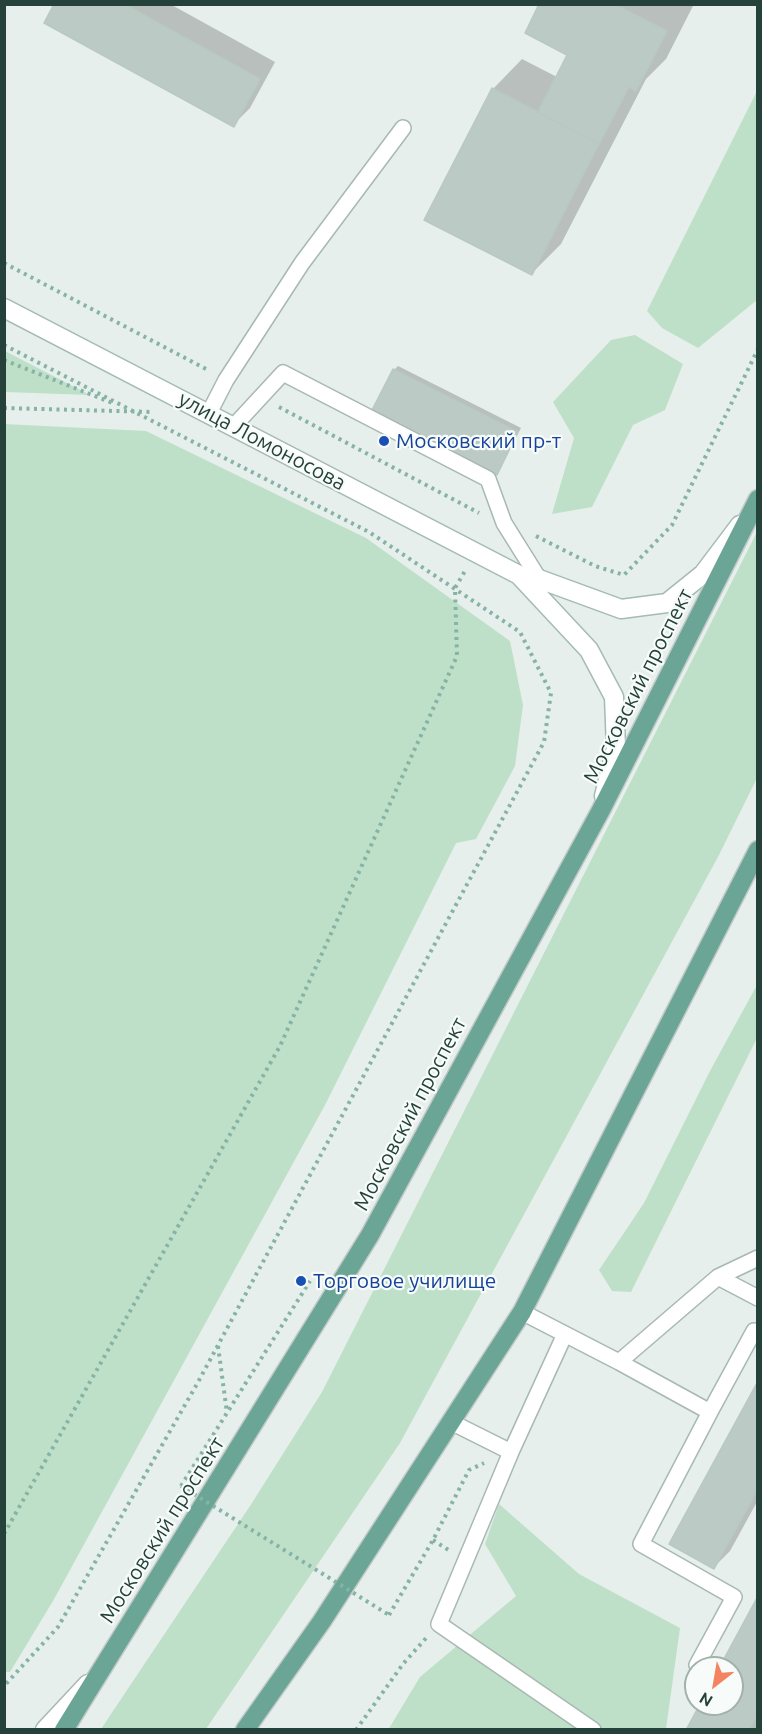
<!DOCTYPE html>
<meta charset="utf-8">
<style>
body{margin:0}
#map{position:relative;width:762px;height:1734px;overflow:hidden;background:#e6efeb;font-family:Ubuntu,sans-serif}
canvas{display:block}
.frame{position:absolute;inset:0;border:6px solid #24423a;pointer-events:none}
.north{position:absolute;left:684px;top:1656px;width:60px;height:60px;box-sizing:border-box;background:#f7fbf9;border:2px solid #a3b1ad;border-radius:50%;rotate:211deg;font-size:16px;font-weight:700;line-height:24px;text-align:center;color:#24423a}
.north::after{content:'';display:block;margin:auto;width:21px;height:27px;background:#f4845f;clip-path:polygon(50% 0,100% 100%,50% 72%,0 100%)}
</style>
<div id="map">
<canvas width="762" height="1734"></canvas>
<div class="frame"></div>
<div class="north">N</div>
</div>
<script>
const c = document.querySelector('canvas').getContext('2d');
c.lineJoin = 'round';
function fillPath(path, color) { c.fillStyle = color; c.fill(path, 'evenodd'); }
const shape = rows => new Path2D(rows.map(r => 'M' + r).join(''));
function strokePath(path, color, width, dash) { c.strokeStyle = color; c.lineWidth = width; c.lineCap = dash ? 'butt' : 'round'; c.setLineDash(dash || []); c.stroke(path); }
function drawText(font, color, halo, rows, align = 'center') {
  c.font = font + ' Ubuntu,sans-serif'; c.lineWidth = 4.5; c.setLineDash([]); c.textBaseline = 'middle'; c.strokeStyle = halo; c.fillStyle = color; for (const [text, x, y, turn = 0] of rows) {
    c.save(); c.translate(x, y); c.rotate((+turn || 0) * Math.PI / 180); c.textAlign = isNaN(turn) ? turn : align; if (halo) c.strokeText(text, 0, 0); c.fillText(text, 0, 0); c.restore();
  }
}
const green = shape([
 [757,91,757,300,698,348,662,328,647,311],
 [635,335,683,364,665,410,633,425,592,507,552,514,574,438,553,402,611,340],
 [5,351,90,395,5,392],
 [4,424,146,431,366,538,510,641,523,705,515,766,476,839,456,843,325,1105,53,1601,10,1672,5,1672],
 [757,532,757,778,719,855,400,1443,206,1729,101,1729,250,1506,322,1392],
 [757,985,757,1038,631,1292,612,1291,599,1270,644,1203,711,1069],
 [499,1504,579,1574,680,1628,666,1729,388,1730,420,1677,516,1596,485,1544]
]);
const shadow = shape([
 [56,4,170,4,275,62,250,108,233,125],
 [541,4,694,4,666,59,646,79,561,244,532,273,493,89,522,59,557,77,569,54],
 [398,366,521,428,497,474,394,370],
 [758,1384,758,1500,730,1551,714,1567],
 [758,1599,756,1730,688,1730,701,1704,732,1704,732,1668,721,1668]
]);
const building = shape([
 [54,4,124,4,260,79,234,127,44,23,54,4],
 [539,4,614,4,667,31,636,91,629,87,599,144,538,112,567,55,525,33,539,4],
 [492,88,599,144,532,275,424,220,492,88],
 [393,369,518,432,497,475,371,412,393,369],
 [758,1381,758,1489,714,1569,669,1544,758,1381],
 [758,1596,758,1714,749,1730,686,1730,700,1704,732,1704,732,1668,719,1668,758,1596]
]);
const path = shape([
 [4,263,208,370],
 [4,345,369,532,520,632,551,693,544,742,197,1384,58,1627,4,1686],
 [4,360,115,404],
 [279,407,479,513],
 [4,408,154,412],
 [536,536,595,566,624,575,672,525,758,349],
 [218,1346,227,1413],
 [181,1486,310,1281],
 [4,1534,280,1046,457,656,455,588,465,571],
 [433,1540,450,1551],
 [389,1615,433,1540,469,1470,484,1463],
 [356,1730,403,1664,427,1637]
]);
const lane = shape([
 [209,413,226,380,302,263,403,128],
 [234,426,283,373,488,479,504,523,539,579],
 [718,1277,758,1298],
 [522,1312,619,1362,718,1277,758,1258],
 [565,1334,511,1452,439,1624,593,1730],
 [619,1362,710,1412,641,1544,734,1597,697,1665],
 [710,1412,754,1331],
 [451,1422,511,1452]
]);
const street = shape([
 [45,1730,88,1684]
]);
const secondary = shape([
 [4,308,519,575,539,579,621,609,667,603,703,574,740,525],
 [519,575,589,650,614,697,616,748,604,796]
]);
const primary = shape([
 [64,1730,370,1235,601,810,758,499],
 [245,1730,322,1621,522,1312,758,850]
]);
const pathBridge = shape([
 [181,1486,389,1615]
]);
const markers = [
 [384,441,6,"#1a4fb4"],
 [301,1281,6,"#1a4fb4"]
];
const streetNames = [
 ["улица Ломоносова",262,441,28],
 ["Московский проспект",638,686,-63],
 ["Московский проспект",410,1114,-62],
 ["Московский проспект",162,1530,-58]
];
const transitNames = [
 ["Московский пр-т",396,441],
 ["Торговое училище",313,1281]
];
fillPath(green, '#bfe0c8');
fillPath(shadow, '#0003');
fillPath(building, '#bbcac4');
strokePath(building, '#b8c9c2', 1.5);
strokePath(lane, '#a8b8b2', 18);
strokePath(street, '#a8b8b2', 21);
strokePath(secondary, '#a4bbb3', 21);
strokePath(primary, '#c2cac8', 21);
strokePath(path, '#86b3a5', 4, [3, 4.5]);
strokePath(lane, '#fff', 15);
strokePath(street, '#fff', 18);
strokePath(secondary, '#fff', 18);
strokePath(primary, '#6aa596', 18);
strokePath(pathBridge, '#86b3a5', 4, [3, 4.5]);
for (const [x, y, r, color] of markers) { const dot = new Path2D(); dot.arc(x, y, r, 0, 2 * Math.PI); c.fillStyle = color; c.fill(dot); strokePath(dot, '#f7fbf9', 2); }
drawText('21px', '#24423a', '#f7fbf9', streetNames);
drawText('21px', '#164399', '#f7fbf9', transitNames, 'left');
</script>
